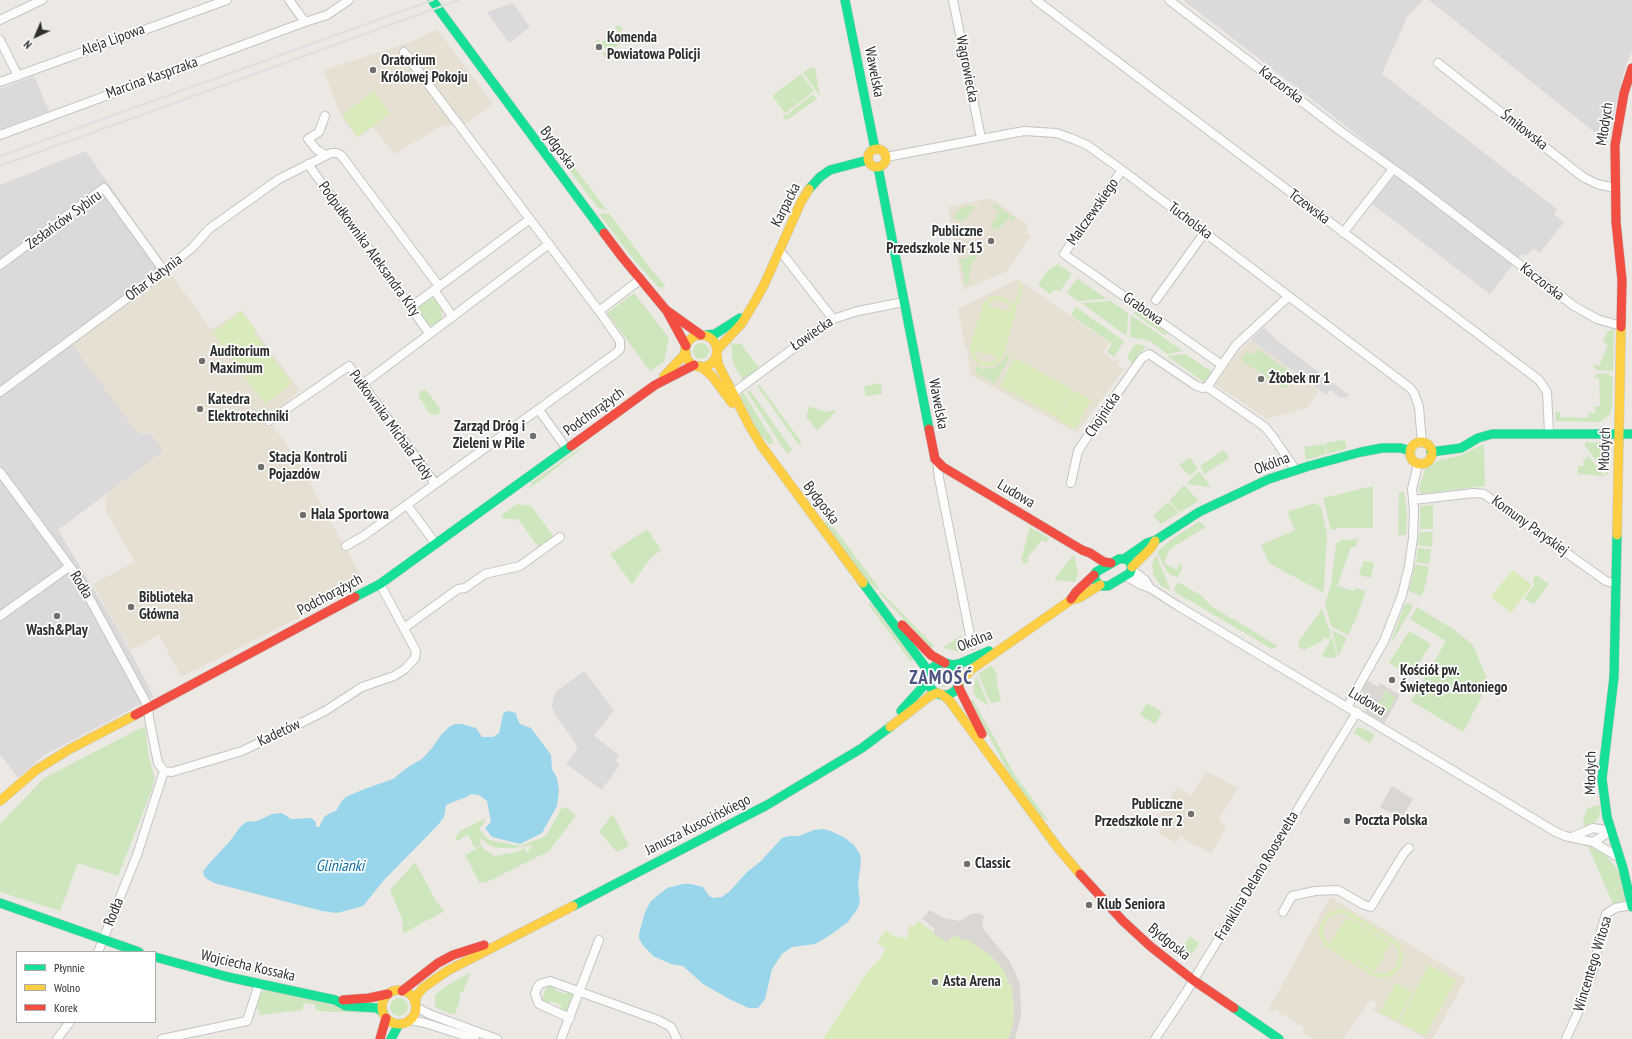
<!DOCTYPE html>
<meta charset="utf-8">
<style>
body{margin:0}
#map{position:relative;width:1632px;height:1039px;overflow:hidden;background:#ece8e4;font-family:"PT Sans Narrow",sans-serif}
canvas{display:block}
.legend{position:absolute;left:16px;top:951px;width:140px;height:72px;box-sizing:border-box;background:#fff;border:1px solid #ababab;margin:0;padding:5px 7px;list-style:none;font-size:12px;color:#2e2e2e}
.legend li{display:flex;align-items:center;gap:8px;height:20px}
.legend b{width:20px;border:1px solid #ababab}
.north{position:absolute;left:16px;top:16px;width:40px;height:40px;-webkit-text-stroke:3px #fff;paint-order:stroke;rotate:224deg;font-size:11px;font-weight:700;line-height:16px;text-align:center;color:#2e2e2e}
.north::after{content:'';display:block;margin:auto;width:14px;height:18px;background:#2e2e2e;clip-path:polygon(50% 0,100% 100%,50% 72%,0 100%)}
</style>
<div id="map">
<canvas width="1632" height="1039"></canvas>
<ul class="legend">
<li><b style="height:5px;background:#16e098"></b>Płynnie</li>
<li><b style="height:5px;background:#ffcf43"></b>Wolno</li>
<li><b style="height:5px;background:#f24e42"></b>Korek</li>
</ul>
<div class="north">N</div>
</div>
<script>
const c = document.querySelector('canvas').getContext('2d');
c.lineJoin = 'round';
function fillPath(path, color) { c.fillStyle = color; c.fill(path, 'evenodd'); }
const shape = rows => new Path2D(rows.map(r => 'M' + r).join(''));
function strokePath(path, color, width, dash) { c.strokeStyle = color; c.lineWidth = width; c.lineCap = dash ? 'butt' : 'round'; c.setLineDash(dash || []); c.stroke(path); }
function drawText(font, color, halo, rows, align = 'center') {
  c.font = font + ' "PT Sans Narrow",sans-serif'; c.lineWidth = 3.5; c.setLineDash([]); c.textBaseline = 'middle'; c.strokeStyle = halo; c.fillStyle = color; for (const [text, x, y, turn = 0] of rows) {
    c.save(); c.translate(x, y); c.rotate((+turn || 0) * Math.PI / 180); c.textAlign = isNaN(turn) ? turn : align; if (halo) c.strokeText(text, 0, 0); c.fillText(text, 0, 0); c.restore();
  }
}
const industrial = shape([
 [1183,0,1423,0,1407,17,1382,74,1557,209,1554,214,1564,222,1540,253,1533,248,1526,256,1522,253,1490,294,1372,204,1400,169,1341,122],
 [1429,0,1632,0,1632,52,1626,65,1618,96,1608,143],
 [513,3,530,27,509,43,487,12],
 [34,76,49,111,0,130,0,89],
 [86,151,169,272,136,431,140,433,146,434,150,432,164,451,58,530,121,634,154,697,43,756,18,778,0,754,0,185],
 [1264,327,1275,339,1350,396,1341,398,1330,390,1326,395,1251,340],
 [584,671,614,710,594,736,619,755,615,761,620,764,602,790,566,764,578,747,556,716,552,707,553,698,558,690]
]);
const education = shape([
 [437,29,493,104,464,125,444,125,394,154,373,127,357,138,341,116,323,70,411,42],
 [991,198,1029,226,1025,232,1031,236,1006,272,963,290,948,207],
 [169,272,212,330,241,310,300,391,267,418,305,470,306,475,331,523,366,584,181,677,159,635,131,650,93,584,135,562,106,511,105,500,108,493,164,451,150,432,140,433,136,431,71,343],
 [1018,279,1109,343,1103,352,1115,361,1117,359,1120,361,1117,365,1124,369,1077,433,972,376,970,373,967,349,965,347,958,309],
 [1251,340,1319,391,1306,408,1267,419,1215,384,1239,351],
 [1206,771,1238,788,1219,819,1226,827,1211,854,1194,844,1193,845,1185,840,1185,839,1180,836,1176,843,1159,834,1161,830,1149,822,1162,812,1177,787,1191,796],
 [1330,897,1466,978,1433,1039,1427,1039,1373,1010,1377,1004,1371,999,1364,1008,1365,1010,1364,1013,1362,1012,1343,1039,1313,1039,1302,1032,1304,1028,1285,1015,1284,1016,1279,1013,1278,1010,1272,1011,1269,1009]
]);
const green = shape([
 [618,25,623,29,620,32,624,38,628,35,631,42,628,44,625,40,608,53,611,57,606,58,602,54,607,51,602,45,598,48,596,41,598,39,601,43,618,31,615,26],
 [809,68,815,68,820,96,803,73],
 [801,74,814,91,792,108,790,107,790,110,785,113,773,97,773,95],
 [813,94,817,99,789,119,783,120,784,115,787,115],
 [572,164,607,210,598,208,570,171,569,167],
 [995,204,1015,218,1013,221,1008,218,998,231,990,226,1000,212,993,207],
 [968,205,975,207,965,220,961,221,953,218,960,209],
 [609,213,647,264,665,286,661,288,657,286,630,255,599,214],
 [975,252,979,255,971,264,972,268,969,272,970,276,968,279,970,283,966,285,960,260,971,256],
 [1058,264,1072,274,1060,291,1054,290,1050,294,1038,285,1048,270],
 [1077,278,1107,299,1078,301,1067,293],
 [634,293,669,338,664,362,650,371,607,313],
 [431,298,436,299,443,309,441,320,439,324,434,326,427,324,417,313,417,308,419,304,425,299],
 [1111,301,1128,313,1127,336,1081,303],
 [1076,307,1124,341,1114,357,1107,352,1112,344,1071,315],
 [1138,310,1169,332,1165,335,1133,313],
 [1131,315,1183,351,1167,354,1150,341,1130,337],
 [1614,329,1613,371,1597,370,1594,367,1594,364,1599,366,1608,344,1603,342,1607,332],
 '693 351a8 8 0 1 1 16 0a8 8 0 1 1-16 0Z',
 [731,343,741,344,759,368,743,380,733,363],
 [1136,344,1146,346,1133,366,1127,356],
 [1257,349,1294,375,1284,389,1241,360,1247,352,1253,355],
 [1007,354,1010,356,995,383,976,373,975,365,984,369,994,368,1002,362],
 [1186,354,1212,372,1205,383,1167,356],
 [1608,373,1613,378,1612,409,1610,414,1600,422,1556,421,1555,412,1560,412,1560,417,1589,418,1589,411,1592,414,1596,411,1593,407,1600,406,1599,378,1595,378,1594,376,1596,374],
 [881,383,882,394,866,396,864,386],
 [759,384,802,443,799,445,757,386],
 [425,389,440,408,439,413,437,415,430,414,419,397,419,392],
 [750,390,792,450,787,454,747,392],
 [743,392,774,442,770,445,758,432,740,396],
 [809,406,825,412,834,410,836,412,817,430,806,417],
 [1345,440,1347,449,1327,454,1325,443],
 [1585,442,1606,443,1609,446,1608,476,1585,446],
 [1324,444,1326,454,1306,460,1304,447],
 [1484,444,1485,486,1420,494,1419,488,1425,469,1439,460,1459,456],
 [583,447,580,450,530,488,532,482,577,450],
 [1224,450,1229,458,1205,474,1200,466],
 [1588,456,1605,476,1578,474,1578,466,1584,466,1583,460],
 [1190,457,1198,469,1190,476,1179,465],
 [1199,471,1211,487,1186,484],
 [1184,485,1199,501,1180,512,1169,501],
 [1373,486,1373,528,1336,528,1336,530,1331,530,1323,498],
 [1399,492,1404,492,1407,513,1406,535,1398,535],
 [1168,502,1179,513,1161,524,1153,516],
 [1315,503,1321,507,1327,535,1324,588,1322,592,1269,563,1261,545,1295,530,1288,514,1289,511],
 [517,504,531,506,552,534,551,539,539,548,518,519,504,519,501,515],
 [1433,505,1433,529,1420,529,1420,506],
 [828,520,879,588,877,590,868,582,824,523],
 [1199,521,1206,527,1170,549,1164,563,1177,570,1180,563,1182,565,1182,566,1183,567,1177,578,1167,572,1157,552,1168,542],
 [1030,527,1049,538,1046,543,1042,540,1027,558,1030,561,1024,564,1021,560],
 [647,529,661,550,650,559,632,584,610,554],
 [1419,532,1433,532,1432,547,1418,545],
 [1358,539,1356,547,1351,547,1337,586,1354,591,1356,588,1366,591,1357,616,1348,635,1331,626,1325,603,1331,585,1336,544,1341,540],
 [1418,548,1431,549,1429,564,1416,562],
 [1074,554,1078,573,1075,582,1054,580],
 [1156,555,1171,591,1161,586,1154,576,1152,564],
 [1364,561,1374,563,1371,578,1359,575],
 [1415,564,1429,567,1424,591,1421,596,1409,591],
 [1536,575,1549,584,1534,604,1524,599,1534,585,1533,579],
 [1178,582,1202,596,1211,606,1278,646,1272,649,1175,592,1174,589],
 [882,592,887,598,934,646,931,648,910,626,879,593],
 [871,603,914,660,911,662,868,604],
 [1409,603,1413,606,1394,639,1391,641,1405,604],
 [1417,607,1453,629,1473,645,1487,679,1481,698,1463,732,1411,701,1446,641,1410,619],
 [1322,609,1331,635,1329,639,1324,637,1322,641,1306,649,1305,651,1299,647,1298,643],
 [1332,630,1347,638,1338,656],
 [1409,631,1431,644,1411,676,1389,663],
 [962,635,961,652,943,648],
 [1332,637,1337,657,1327,658,1322,656],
 [991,665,998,676,996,678,1001,701,992,703,990,702,978,674],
 '936 679a8 8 0 1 1 16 0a8 8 0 1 1-16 0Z',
 [976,675,988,704,988,705,977,698,973,692],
 [1385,690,1396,697,1387,714,1376,707,1380,699,1386,703,1387,701,1381,698],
 [973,700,1015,775,1049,821,1039,816,1012,779,970,701],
 [1147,703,1162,712,1155,724,1140,715],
 [145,726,149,759,155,778,151,792,118,876,78,863,60,911,0,892,0,824,44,778],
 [1357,727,1364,729,1375,735,1370,743,1354,733],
 [1601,805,1599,817,1595,822,1584,827,1583,819,1587,809,1591,807],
 [566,807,576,816,549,851,485,883,484,881,480,884,465,855,481,846,485,850,495,856,516,852,524,848,527,853,532,845,514,848,498,848,491,846,480,838,481,845,475,848,468,835,456,841,454,841,460,831,486,818,483,825,479,829,489,840,520,846,546,836,561,809],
 [613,814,629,846,617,852,599,832],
 [1587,844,1603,852,1617,869,1621,877,1626,900,1623,901,1613,904],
 [415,862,437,903,445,911,414,927,414,928,404,933,402,930,403,921,390,890],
 [1190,937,1199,943,1190,958,1185,959,1179,955,1179,952],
 [469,973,470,974,463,992,459,993,461,997,455,1014,451,1014,437,1008,435,1006,435,995,448,985],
 [548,983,555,986,555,990,566,994,570,990,572,991,575,995,569,1011,562,1011,561,1005,550,1001,548,1004,541,1001],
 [266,989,317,1000,345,1010,366,1011,366,1013,319,1011,315,1008,315,1004,304,1003,302,1010,261,1015,256,1007,256,1004,260,994],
 '390 1007a9 9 0 1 1 18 0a9 9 0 1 1-18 0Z'
]);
const pitch = shape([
 [374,91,390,113,358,137,342,115],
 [1020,284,1023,285,1003,357,999,362,992,366,985,366,979,364,972,357,970,347,983,304,990,297,998,296,1006,298,1014,306],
 [999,299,1008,304,1011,312,987,305,992,301],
 [974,350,998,357,991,362,983,362,976,357],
 [241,311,255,329,253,331,292,384,265,404,213,333],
 [1014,358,1072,389,1057,417,1000,386],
 [1073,390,1091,400,1075,429,1057,419],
 [1512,570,1532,585,1511,613,1491,597],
 [1338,909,1349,911,1397,942,1401,948,1403,955,1401,966,1397,972,1391,976,1384,978,1373,976,1325,946,1319,936,1319,929,1321,922,1328,913],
 [1340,913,1347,915,1395,945,1399,951,1399,958,1395,968,1386,973,1375,973,1329,944,1323,935,1324,925,1330,916],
 [1347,917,1391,944,1375,971,1330,944],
 [918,921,947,942,953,936,971,941,987,952,1003,969,1012,989,1014,1008,1013,1025,1008,1039,823,1039,867,972,881,958,886,949,877,943,886,930,897,938,900,936,905,939,910,933,907,930,911,925,914,927],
 [1429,965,1456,980,1425,1036,1399,1022],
 [1396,983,1413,992,1397,1021,1380,1012]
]);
const plaza = shape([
 [1367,680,1378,687,1380,683,1400,695,1384,724,1367,714,1365,711,1365,707,1369,699,1363,693,1362,690],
 [1385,690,1396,697,1387,713,1376,707,1380,700,1386,703,1387,701,1381,698],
 [1392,786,1413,799,1401,819,1380,807],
 [930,910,943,918,960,921,971,914,978,913,985,916,982,920,983,929,1008,959,1014,970,1020,984,1021,1015,1015,1039,1008,1039,1013,1025,1014,1008,1012,989,1003,969,991,956,972,943,970,941,953,936,947,942,934,934,934,928,922,919]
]);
const water = shape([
 [509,711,516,713,517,718,520,724,531,728,551,755,552,769,557,778,559,790,557,806,542,833,520,844,492,837,485,828,491,822,487,801,479,795,471,794,466,797,446,805,444,817,438,825,385,879,363,906,337,913,322,911,214,883,207,879,204,876,203,872,207,866,230,841,240,827,246,822,257,821,272,814,282,813,291,819,311,818,316,822,316,827,319,827,324,817,330,813,336,811,341,802,346,797,362,790,393,779,408,767,422,759,432,748,441,735,449,727,455,724,462,724,476,728,482,737,493,737,499,733,503,714,505,712],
 [823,829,831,831,845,838,854,845,860,854,861,862,858,885,860,902,858,908,848,922,829,936,815,944,792,947,782,954,772,969,765,999,758,1008,749,1008,731,1000,703,984,683,966,671,964,653,956,642,944,639,938,639,934,645,912,651,901,667,888,683,884,691,884,703,887,709,896,713,898,722,897,730,891,747,872,761,861,782,838,789,836,799,836,814,830]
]);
const street = shape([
 [289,0,305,22,327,15,349,0],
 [953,0,981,138],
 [1036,0,1539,380,1547,392,1549,433],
 [1169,0,1339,130,1409,180,1574,306,1597,319,1621,326],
 [0,20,42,0],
 [0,40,18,76],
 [404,52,599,311],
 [1438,63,1583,177,1597,184,1615,188],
 [0,82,227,0],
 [325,116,319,132,308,139,317,150,326,155],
 [0,135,305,22],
 [886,157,1024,131,1056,133,1073,139,1087,145,1122,170,1410,388,1414,393,1419,407,1422,443],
 [308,164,429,333],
 [1122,170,1064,254,1222,365],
 [1343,233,1393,169],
 [779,251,785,257,833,319],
 [0,265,104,188,164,271],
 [434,290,452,316],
 [1156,300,1205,232],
 [411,307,530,219],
 [363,384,549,244],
 [1207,387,1236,345,1289,296],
 [0,392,164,271,192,248,209,229,279,179,331,153,337,153,341,155,439,286],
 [733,393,833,319,858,311,904,302],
 [539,410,567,449],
 [269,421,349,366,432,479,434,484],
 [937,461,939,478,972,645],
 [0,472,79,579,148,706,149,718,158,763,164,771,172,772,242,751,293,727,325,711,362,687,394,676,405,669,415,658,416,651,380,584],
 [1071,483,1078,451,1099,419,1142,358,1149,354,1195,385,1202,388,1207,387,1265,427,1273,437,1295,469],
 [1413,500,1474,493,1484,494,1606,581,1616,584],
 [407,505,436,544],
 [346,546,365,535,616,353,620,349,620,341,599,311,641,279],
 [1132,570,1145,580,1150,588],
 [1126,576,1141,585,1150,588,1178,606,1554,831,1565,836,1593,842,1611,831],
 [0,616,69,567],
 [404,628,458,589,465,588,485,574,520,566,560,537],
 [1347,707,1384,641,1402,595,1409,566,1413,538,1414,510,1412,489,1418,464],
 [1572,837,1593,828,1611,831],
 [1593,842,1620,858],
 [1283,912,1292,896,1315,891,1338,890,1364,905,1371,907,1404,853,1409,848],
 [98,952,137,855,164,771],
 [416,1007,429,1014,497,1039],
 [570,1018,539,1004,535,994,537,988,540,984,550,981,658,1020,671,1027,677,1039],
 [410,1020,425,1023,475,1039],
 [57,1039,70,1022],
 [162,1039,247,1021,259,984],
 [561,1039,599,940],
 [1155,1039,1185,994,1357,712],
 [1566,1039,1579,1010,1594,967,1601,931,1606,914,1615,908,1632,905]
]);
const fast = shape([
 [432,0,604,233],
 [845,0,875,149],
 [878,167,929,429],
 [809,189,820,177,830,170,868,160],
 [706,335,715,334,740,318],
 [1431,452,1461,448,1478,438,1492,434,1632,434],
 [1617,535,1614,677,1602,779,1607,817,1623,868,1632,907],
 [1119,559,1126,559,1130,562,1132,567,1130,573,1108,586,1102,586,1098,584,1094,578,1096,572,1119,559],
 [1124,559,1147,543,1156,540,1199,512,1269,479,1309,466,1361,452,1382,448,1401,448,1410,451],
 [863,583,926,668,928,677],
 [355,597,380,584,571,446],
 '928 679a16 16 0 1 1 32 0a16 16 0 1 1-32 0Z',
 [950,665,959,664,989,651],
 [901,711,928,681],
 [0,903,139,952],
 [573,906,767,805,862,748,890,727],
 [155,957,228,977,335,1000,346,1006,377,1008,383,1012],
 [1234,1008,1279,1039],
 [391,1039,399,1024]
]);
const slow = shape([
 '868 158a9 9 0 1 1 18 0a9 9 0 1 1-18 0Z',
 '685 351a16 16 0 1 1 32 0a16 16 0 1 1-32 0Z',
 [717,350,742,323,754,303,764,285,801,202,809,189],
 [717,355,718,364,749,425,761,445,863,583],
 [700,366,712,376,732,403],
 [664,376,686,353],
 '1410 453a11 11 0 1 1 22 0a11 11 0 1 1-22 0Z',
 [1617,535,1621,327],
 [1132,567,1151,548,1155,541],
 [959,682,972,669,1071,600,1079,598,1100,585],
 [941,694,949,700,1058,848,1080,874],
 [890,727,930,696,937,693],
 [0,801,36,770,70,749,135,715],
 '382 1007a17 17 0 1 1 34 0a17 17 0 1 1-34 0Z',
 [415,1003,417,995,423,988,447,971,573,906]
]);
const jam = shape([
 [604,233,622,257,666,310,701,335],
 [668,313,686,346],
 [1621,327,1622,280,1616,222,1615,145,1624,93,1632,68],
 [929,429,935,459,943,467,1082,550,1090,553,1104,562,1111,563],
 [571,446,655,385,694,365],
 [1071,599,1076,592,1094,575],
 [902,625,931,655,945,663],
 [958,686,982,734],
 [135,715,355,597],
 [1080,874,1123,921,1150,946,1193,980,1234,1008],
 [402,991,438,963,453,955,484,945],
 [343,1000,369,998,388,994],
 [380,1039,386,1018]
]);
const rail = shape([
 [0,156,433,0],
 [0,166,459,0]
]);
const markers = [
 [599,47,4,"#706f6e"],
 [373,70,4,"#706f6e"],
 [991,241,4,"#706f6e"],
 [202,361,4,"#706f6e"],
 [1261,379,4,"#706f6e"],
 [200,409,4,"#706f6e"],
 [533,436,4,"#706f6e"],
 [261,467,4,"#706f6e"],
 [303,515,4,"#706f6e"],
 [131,607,4,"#706f6e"],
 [57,616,4,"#706f6e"],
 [1392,680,4,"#706f6e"],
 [1191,814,4,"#706f6e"],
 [1347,821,4,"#706f6e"],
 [967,864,4,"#706f6e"],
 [1089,905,4,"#706f6e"],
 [935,982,4,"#706f6e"]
];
const poiNames = [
 ["Komenda",607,38],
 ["Powiatowa Policji",607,55],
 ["Oratorium",381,61],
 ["Królowej Pokoju",381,78],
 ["Publiczne",983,232,"right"],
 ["Przedszkole Nr 15",983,249,"right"],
 ["Auditorium",210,352],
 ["Maximum",210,369],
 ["Żłobek nr 1",1269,379],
 ["Katedra",208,400],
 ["Elektrotechniki",208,417],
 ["Zarząd Dróg i",525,427,"right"],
 ["Zieleni w Pile",525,444,"right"],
 ["Stacja Kontroli",269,458],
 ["Pojazdów",269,475],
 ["Hala Sportowa",311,515],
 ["Biblioteka",139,598],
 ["Główna",139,615],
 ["Wash&Play",57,631,"center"],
 ["Kościół pw.",1400,671],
 ["Świętego Antoniego",1400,688],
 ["Publiczne",1183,805,"right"],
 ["Przedszkole nr 2",1183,822,"right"],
 ["Poczta Polska",1355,821],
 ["Classic",975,864],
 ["Klub Seniora",1097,905],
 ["Asta Arena",943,982]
];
const streetNames = [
 ["Aleja Lipowa",113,40,-20],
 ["Wągrowiecka",967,69,79],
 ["Wawelska",874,72,79],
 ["Marcina Kasprzaka",152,78,-20],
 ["Kaczorska",1281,85,37],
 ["Młodych",1605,124,-81],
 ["Śmiłowska",1524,130,38],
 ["Bydgoska",558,148,53],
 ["Karpacka",786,205,-63],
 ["Tczewska",1309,207,37],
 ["Malczewskiego",1093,212,-55],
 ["Zesłańców Sybiru",64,220,-36],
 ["Tucholska",1190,221,37],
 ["Podpułkownika Aleksandra Kity",369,249,54],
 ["Ofiar Katynia",154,278,-37],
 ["Kaczorska",1542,282,38],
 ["Grabowa",1143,309,35],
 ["Łowiecka",812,334,-35],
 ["Wawelska",938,404,79],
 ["Podchorążych",594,412,-36],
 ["Chojnicka",1103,415,-56],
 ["Pułkownika Michała Zioły",391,425,54],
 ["Młodych",1605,449,-88],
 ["Okólna",1272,464,-21],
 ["Ludowa",1016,494,31],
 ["Bydgoska",821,503,53],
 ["Komuny Paryskiej",1530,526,36],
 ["Rodła",81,585,58],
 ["Podchorążych",330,595,-28],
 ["Okólna",975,641,-22],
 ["Ludowa",1367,702,31],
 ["Kadetów",279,733,-25],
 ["Młodych",1591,773,-89],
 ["Janusza Kusocińskiego",698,825,-27],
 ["Franklina Delano Roosevelta",1257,876,-59],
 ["Rodła",114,912,-68],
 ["Bydgoska",1169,942,39],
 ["Wincentego Witosa",1593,964,-73],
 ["Wojciecha Kossaka",248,966,13]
];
const waterNames = [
 ["Glinianki",340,866]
];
const districtNames = [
 ["ZAMOŚĆ",941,679]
];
fillPath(industrial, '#dcd9db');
fillPath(education, '#e6e0d3');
fillPath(green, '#cee6be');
fillPath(pitch, '#d9eabb');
fillPath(plaza, '#dad6d2');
fillPath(water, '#99d6ec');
strokePath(street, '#c5c4c5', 10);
strokePath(fast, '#c5c4c5', 10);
strokePath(slow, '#c5c4c5', 10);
strokePath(jam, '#c5c4c5', 10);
strokePath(street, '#fcfcfb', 8);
strokePath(fast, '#16e098', 9);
strokePath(slow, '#ffcf43', 9);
strokePath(jam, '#f24e42', 9);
strokePath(rail, '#dfdfe1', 2);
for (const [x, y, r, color] of markers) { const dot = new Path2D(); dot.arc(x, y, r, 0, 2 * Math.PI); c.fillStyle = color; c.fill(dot); strokePath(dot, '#fff', 1.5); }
drawText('bold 15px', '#2e2e2e', '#fff', poiNames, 'left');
drawText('15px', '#2e2e2e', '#fff', streetNames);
drawText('italic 16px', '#0d6fa3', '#fff', waterNames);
c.letterSpacing = '1px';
drawText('bold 19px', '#4d5680', '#fff', districtNames);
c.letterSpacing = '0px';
</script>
